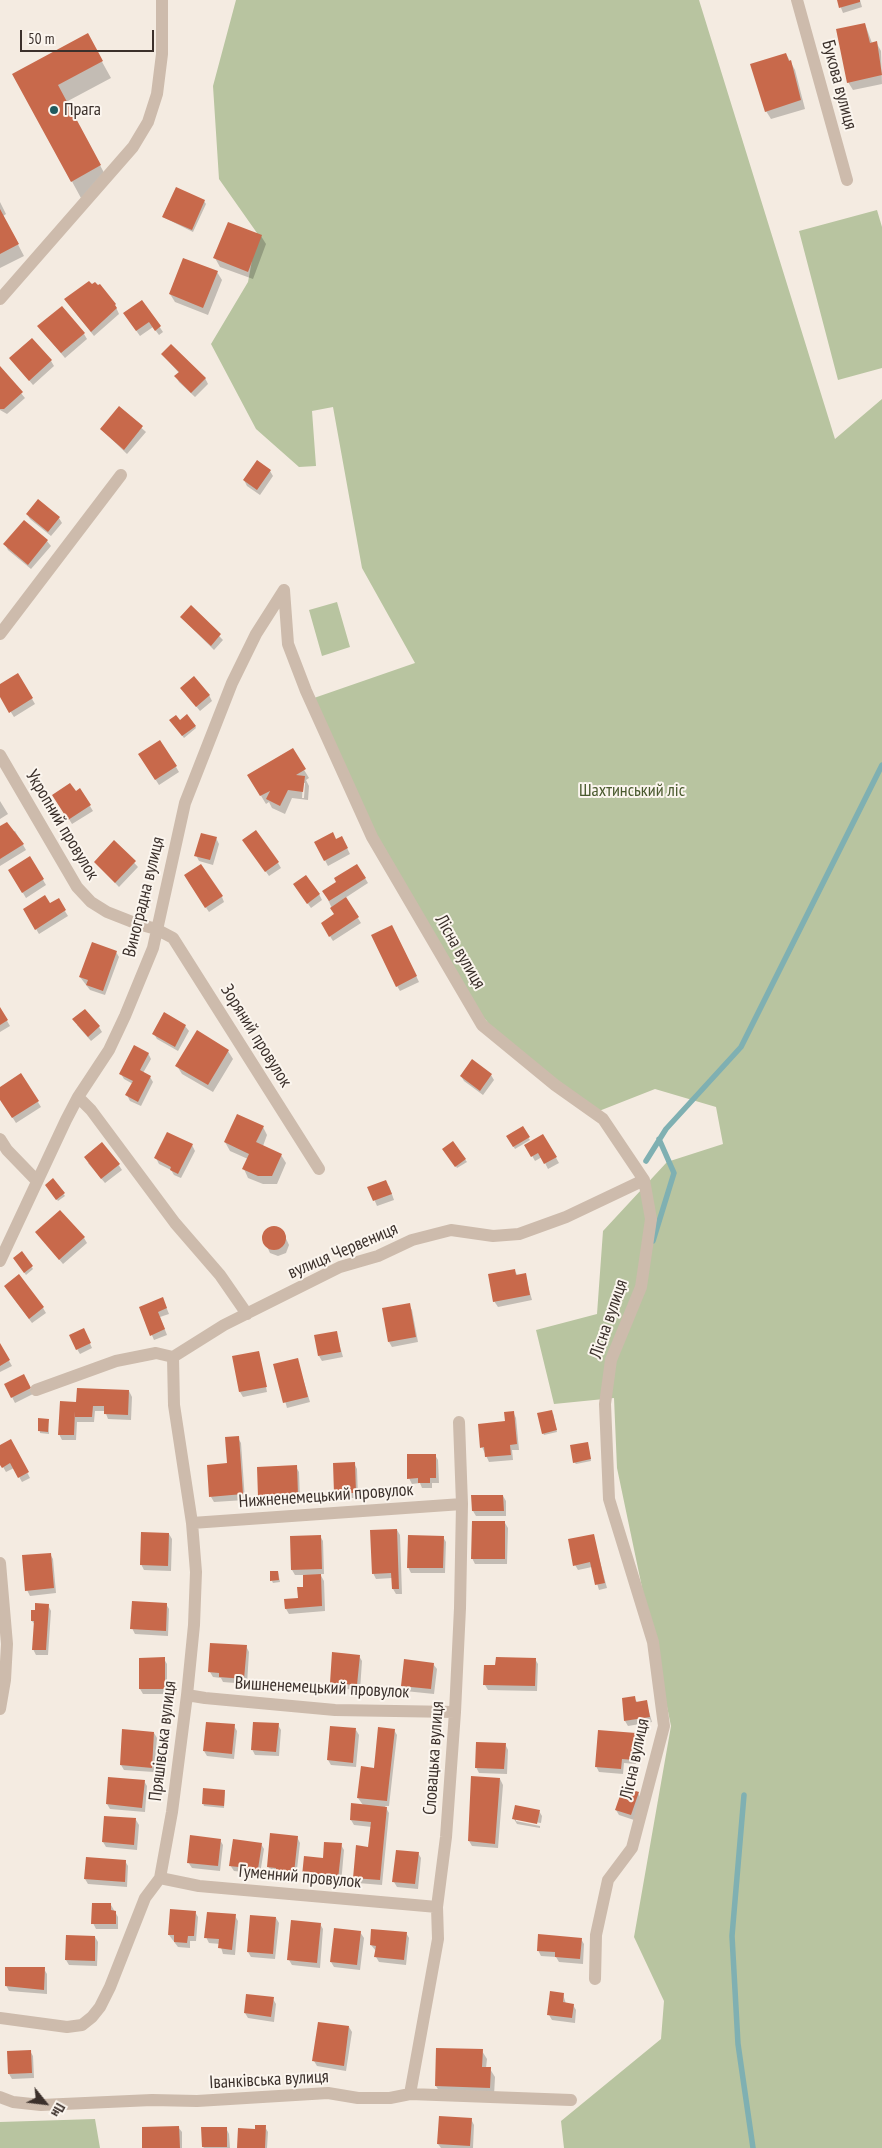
<!DOCTYPE html>
<meta charset="utf-8">
<style>
body{margin:0}
#map{position:relative;width:882px;height:2148px;overflow:hidden;background:#f4ebe1;font-family:"PT Sans Narrow",sans-serif}
canvas{display:block}
.north{position:absolute;left:20px;top:2078px;width:50px;height:50px;-webkit-text-stroke:4px #fbf5ee;paint-order:stroke;rotate:119deg;font-size:14px;font-weight:700;line-height:20px;text-align:center;color:#3b302b}
.north::after{content:'';display:block;margin:auto;width:18px;height:22px;background:#3b302b;clip-path:polygon(50% 0,100% 100%,50% 72%,0 100%)}
.scale{position:absolute;left:20px;top:30px;width:134px;height:22px;box-sizing:border-box;border:2px solid #3b302b;border-top:0;padding-left:6px;font-size:15px;line-height:18px;white-space:nowrap;color:#3b302b;-webkit-text-stroke:4px #fbf5ee;paint-order:stroke}
</style>
<div id="map">
<canvas width="882" height="2148"></canvas>
<div class="north">Пн</div>
<div class="scale">50 m</div>
</div>
<script>
const c = document.querySelector('canvas').getContext('2d');
c.lineJoin = 'round';
function fillPath(path, color) { c.fillStyle = color; c.fill(path, 'evenodd'); }
const shape = rows => new Path2D(rows.map(r => 'M' + r).join(''));
function strokePath(path, color, width, dash) { c.strokeStyle = color; c.lineWidth = width; c.lineCap = dash ? 'butt' : 'round'; c.setLineDash(dash || []); c.stroke(path); }
function drawText(font, color, halo, rows, align = 'center') {
  c.font = font + ' "PT Sans Narrow",sans-serif'; c.lineWidth = 4; c.setLineDash([]); c.textBaseline = 'middle'; c.strokeStyle = halo; c.fillStyle = color; for (const [text, x, y, turn = 0] of rows) {
    c.save(); c.translate(x, y); c.rotate((+turn || 0) * Math.PI / 180); c.textAlign = isNaN(turn) ? turn : align; if (halo) c.strokeText(text, 0, 0); c.fillText(text, 0, 0); c.restore();
  }
}
const green = shape([
 [236,0,699,0,835,439,882,399,882,2148,564,2148,561,2121,661,2039,664,2001,634,1937,671,1726,617,1468,614,1398,554,1404,536,1330,597,1314,603,1231,667,1162,723,1144,716,1107,655,1089,599,1111,509,1049,449,974,362,817,314,698,415,663,362,568,333,407,312,411,316,466,299,467,256,429,211,344,248,282,257,233,219,179,213,86],
 [877,210,882,227,882,368,838,380,799,231],
 [337,602,350,647,322,656,309,610],
 [95,2119,100,2148,0,2148,0,2122]
]);
const shadow = shape([
 [838,0,860,0,862,7,843,13],
 [865,24,872,43,876,42,881,51,882,84,853,90,848,82],
 [96,51,111,78,66,102,109,182,81,198,14,75],
 [786,54,795,70,805,109,771,119,766,111],
 [204,201,206,204,193,232,163,217],
 [0,202,6,214,3,216,24,256,0,268],
 [261,236,266,244,253,279,220,267,215,258],
 [217,272,222,280,208,315,175,302,170,294],
 [95,283,115,305,119,314,94,336,65,300],
 [142,301,163,332,159,335,153,327,140,336,128,319],
 [42,331,84,334,87,339,65,358],
 [162,354,205,378,208,384,195,397,179,382,176,376,179,373],
 [10,358,51,361,54,366,33,385],
 [0,368,25,398,7,414,0,410],
 [119,408,146,432,127,454,101,429],
 [270,471,273,476,260,495,247,486,244,480],
 [27,514,59,518,62,523,51,536,30,519],
 [24,521,47,541,51,546,31,569,8,550,5,544],
 [191,607,223,640,214,650,181,617],
 [18,675,35,704,14,717,0,695,0,686],
 [182,689,209,695,212,701,200,711],
 [180,721,195,726,196,728,184,738,172,722],
 [292,750,309,778,306,780,309,786,308,800,292,798,285,814,272,808,269,802,266,804,249,776],
 [303,783,305,783,304,798,302,798],
 [143,760,176,767,179,772,159,785],
 [80,790,93,811,72,824,54,795,75,793],
 [0,801,8,814,0,819],
 [0,828,12,832,15,831,26,850,0,866],
 [216,838,219,844,213,865,199,861,196,855],
 [342,838,350,854,328,866,316,843],
 [115,842,138,867,119,887,95,862],
 [247,845,278,863,281,868,269,876],
 [30,858,46,885,26,898,9,870],
 [357,865,368,883,345,898,361,923,333,941,322,924,335,915,324,891,338,883],
 [188,881,222,897,224,902,209,912],
 [298,890,319,894,322,900,311,908],
 [58,900,68,916,39,934,24,909,49,905],
 [395,932,419,982,400,991,397,986],
 [116,952,119,957,105,995,90,990,80,977],
 [0,1009,10,1026,0,1032],
 [77,1025,99,1027,102,1032,91,1041],
 [185,1026,189,1031,178,1051,157,1039,154,1034],
 [228,1051,233,1059,213,1092,182,1074,177,1066],
 [148,1053,151,1059,143,1073,150,1077,153,1082,141,1106,130,1101,127,1095,133,1084,124,1079,121,1074],
 [21,1075,41,1107,16,1123,0,1098,0,1088],
 [491,1075,494,1080,483,1095,464,1081,461,1076],
 [263,1127,267,1135,263,1146,281,1155,286,1163,277,1184,263,1184,248,1178,244,1169,248,1159,230,1151,225,1142],
 [522,1128,530,1140,515,1149,508,1137],
 [543,1135,559,1163,548,1169,542,1157,535,1161,526,1145],
 [453,1143,467,1162,457,1168,444,1149],
 [192,1145,195,1151,181,1178,174,1175,171,1170,159,1164,156,1158],
 [88,1163,118,1164,122,1170,105,1183],
 [53,1180,65,1196,58,1201,47,1187],
 [389,1186,394,1200,377,1206,369,1187],
 [274,1227,282,1230,289,1245,286,1253,278,1256,270,1253,263,1238,266,1230],
 [37,1233,84,1238,87,1243,63,1264],
 [22,1253,33,1269,26,1275,15,1259],
 [514,1270,518,1276,525,1275,532,1300,498,1307,494,1301],
 [8,1291,43,1308,46,1313,32,1323],
 [165,1304,169,1314,160,1317,167,1335,154,1340,140,1307],
 [409,1305,412,1310,418,1342,392,1347,389,1342],
 [336,1332,343,1357,322,1361,319,1356],
 [86,1335,92,1348,80,1354,77,1349],
 [0,1345,12,1366,0,1372],
 [259,1352,267,1392,243,1397,240,1392],
 [297,1359,310,1402,287,1408,275,1365],
 [26,1381,33,1394,15,1403,12,1397],
 [129,1391,132,1397,131,1420,108,1419,105,1411,95,1411,94,1422,77,1422,76,1440,62,1440,59,1434,77,1403],
 [513,1412,516,1418,519,1450,512,1450,513,1460,489,1462,482,1447],
 [553,1413,557,1432,544,1435,543,1433],
 [39,1420,48,1420,49,1434,40,1433],
 [238,1438,241,1443,245,1500,214,1502,211,1497,229,1464],
 [11,1441,30,1478,22,1482,14,1468,6,1472,0,1462,0,1446],
 [588,1445,591,1461,576,1464,574,1462],
 [435,1455,438,1460,439,1483,432,1483,432,1488,422,1488,420,1483,412,1484,409,1478],
 [354,1463,357,1469,358,1498,338,1498,335,1493,334,1464],
 [296,1467,299,1472,300,1500,262,1502,259,1497],
 [503,1496,506,1501,506,1516,476,1516,473,1511],
 [505,1523,508,1528,507,1564,475,1564,472,1558],
 [397,1530,400,1535,402,1594,396,1594,393,1589,392,1578,376,1579,373,1573],
 [169,1534,172,1539,171,1571,144,1570,141,1564],
 [593,1535,607,1588,599,1590,592,1567,578,1570,575,1565],
 [320,1536,323,1541,324,1574,320,1574,324,1581,325,1611,289,1614,286,1609,286,1600,299,1599,305,1588,304,1575,295,1575,292,1570],
 [443,1537,446,1542,445,1573,411,1573,408,1567],
 [50,1554,53,1559,56,1593,30,1596,27,1590],
 [278,1572,280,1582,273,1583,272,1581],
 [166,1604,169,1609,168,1636,135,1634,132,1628],
 [48,1605,51,1611,48,1655,36,1655,33,1649,35,1625,32,1621],
 [246,1646,249,1652,247,1684,223,1682,221,1678,213,1677,210,1672],
 [359,1656,362,1661,360,1690,334,1688,331,1682],
 [164,1659,167,1664,167,1694,143,1694,140,1689],
 [535,1659,538,1664,537,1691,488,1690,485,1685,497,1666],
 [433,1664,437,1669,434,1694,405,1691,402,1686],
 [634,1698,638,1703,646,1702,652,1722,628,1726,625,1721,624,1699],
 [278,1725,281,1730,279,1756,255,1755,252,1749],
 [234,1726,237,1731,234,1759,207,1756,204,1751],
 [356,1730,359,1735,356,1767,331,1765,328,1760],
 [394,1730,397,1735,389,1806,385,1806,389,1813,382,1885,358,1883,354,1878,369,1848,372,1827,354,1825,351,1820,363,1805,358,1798],
 [154,1733,157,1738,154,1772,124,1770,121,1765],
 [635,1734,638,1740,636,1764,624,1763,623,1774,599,1772,596,1766],
 [505,1744,508,1750,507,1774,479,1773,476,1767],
 [500,1779,503,1785,498,1848,472,1846,469,1841],
 [144,1781,147,1786,145,1812,110,1809,107,1804],
 [225,1792,224,1808,204,1806,203,1803],
 [638,1793,641,1799,634,1820,619,1815,616,1810],
 [539,1811,542,1816,541,1823,516,1819,516,1821,540,1826,540,1828,517,1824,514,1819],
 [105,1817,136,1820,139,1825,137,1850,106,1847,103,1842],
 [297,1837,300,1843,296,1878,280,1876,278,1872,271,1872,268,1866],
 [220,1840,223,1845,220,1871,192,1868,188,1862],
 [261,1844,264,1849,260,1874,234,1871,230,1865],
 [341,1845,344,1850,341,1884,306,1881,303,1876],
 [418,1853,421,1858,418,1889,397,1887,394,1882],
 [125,1861,128,1866,127,1887,88,1884,85,1879],
 [111,1905,118,1917,118,1929,96,1929,93,1923],
 [195,1912,198,1917,196,1941,190,1941,190,1948,178,1947,169,1935],
 [235,1916,238,1921,235,1955,223,1954,220,1944,209,1943,206,1937],
 [276,1918,279,1923,275,1959,251,1957,248,1952],
 [320,1924,323,1929,320,1968,292,1965,289,1960],
 [360,1932,364,1938,360,1970,334,1967,331,1962],
 [406,1933,409,1938,406,1965,379,1962,376,1957,376,1951,371,1945],
 [95,1937,98,1942,97,1966,69,1965,66,1960],
 [581,1939,584,1944,583,1964,559,1962,556,1957,541,1956,538,1950],
 [44,1969,47,1974,47,1994,9,1991,6,1985],
 [563,1994,566,2004,573,2005,576,2010,575,2023,552,2020,549,2015],
 [273,1999,276,2004,274,2022,248,2018,245,2013],
 [349,2027,352,2032,346,2071,317,2066,314,2061],
 [30,2051,33,2056,34,2078,12,2079,9,2074],
 [482,2051,487,2059,486,2068,490,2069,495,2077,494,2096,441,2094,436,2086],
 [471,2119,474,2125,473,2148,441,2148,438,2144],
 [178,2127,182,2132,182,2148,144,2148],
 [265,2127,268,2132,267,2148,238,2148],
 [226,2128,229,2134,230,2148,203,2148]
]);
const stream = shape([
 [646,1161,666,1129,741,1047,882,765],
 [653,1241,674,1173,659,1139],
 [744,1795,732,1936,738,2044,753,2148]
]);
const building = shape([
 [837,0,860,0,860,2,839,8],
 [865,23,870,43,877,41,882,75,847,83,836,29],
 [88,33,103,61,58,85,101,165,71,182,12,74],
 [786,53,789,61,791,60,801,100,765,112,750,64],
 [176,187,205,200,192,230,162,217],
 [0,209,19,244,0,254],
 [228,222,262,235,248,272,213,258],
 [183,258,218,271,203,308,169,294],
 [89,281,92,284,95,282,98,285,100,284,116,304,115,305,117,308,91,332,64,299],
 [142,300,161,326,155,331,149,322,136,331,123,313],
 [62,306,85,333,61,353,37,326],
 [32,338,52,360,29,381,9,358],
 [171,344,206,378,191,393,174,376,179,372,161,354],
 [0,366,23,392,4,409,0,409],
 [119,406,143,426,124,450,100,429],
 [257,460,271,470,257,490,243,480],
 [38,499,60,517,48,532,26,514],
 [24,520,48,540,28,565,3,544],
 [191,605,221,634,211,646,180,617],
 [18,673,33,698,9,713,0,697,0,684],
 [194,676,210,695,196,707,180,688],
 [187,714,196,726,182,736,169,720,176,715,180,720],
 [160,740,177,766,155,780,138,754],
 [293,748,306,769,296,775,305,776,303,792,288,790,280,806,266,799,270,791,260,796,247,775],
 [70,783,76,791,80,788,91,805,68,820,52,795],
 [7,822,24,844,0,859,0,826],
 [256,830,279,862,265,872,242,840],
 [333,832,336,839,342,836,348,848,324,861,314,842],
 [201,833,217,837,210,860,194,856],
 [114,840,136,861,115,883,94,862],
 [30,856,44,879,22,893,8,870],
 [201,864,223,896,205,908,184,875],
 [357,864,366,878,329,901,322,891,336,882,334,878],
 [306,875,320,894,307,904,293,884],
 [45,895,50,903,59,898,66,910,35,930,23,909],
 [346,897,359,917,329,937,321,923,334,914,330,908],
 [392,925,417,976,396,987,371,935],
 [92,942,117,951,103,991,86,985,88,980,79,977],
 [0,1007,8,1020,0,1025],
 [85,1009,100,1026,88,1037,72,1019],
 [164,1012,186,1025,175,1047,152,1034],
 [197,1030,229,1050,208,1085,175,1066],
 [134,1045,149,1053,140,1070,151,1076,138,1102,125,1095,133,1081,119,1074],
 [472,1059,492,1074,480,1091,460,1076],
 [21,1073,39,1101,12,1118,0,1100,0,1087],
 [237,1114,264,1126,256,1142,282,1154,272,1176,258,1176,242,1169,249,1154,224,1142],
 [523,1126,530,1137,513,1147,506,1136],
 [167,1132,193,1144,178,1174,170,1170,171,1167,154,1158],
 [543,1134,557,1157,544,1164,538,1153,531,1157,524,1145],
 [453,1141,466,1159,455,1167,442,1149],
 [102,1142,120,1164,101,1179,84,1157],
 [53,1178,65,1193,56,1200,45,1185],
 [386,1180,392,1194,373,1201,367,1187],
 [60,1210,85,1237,59,1260,35,1232],
 '262 1238a12 12 0 1 1 24 0a12 12 0 1 1-24 0Z',
 [22,1251,33,1266,24,1273,13,1258],
 [515,1269,516,1275,526,1273,530,1295,493,1302,488,1274],
 [19,1274,44,1307,29,1319,4,1286],
 [163,1297,167,1308,158,1312,165,1329,150,1336,139,1307],
 [410,1303,416,1337,388,1342,382,1308],
 [84,1328,91,1343,76,1350,69,1335],
 [337,1331,341,1352,318,1356,314,1335],
 [0,1343,10,1360,0,1366],
 [259,1351,267,1387,239,1392,232,1356],
 [298,1358,308,1397,283,1403,273,1364],
 [24,1374,31,1388,11,1398,4,1384],
 [77,1388,129,1390,128,1415,104,1414,104,1406,93,1406,92,1417,75,1417,75,1411,74,1435,58,1435,60,1401,76,1402],
 [552,1410,557,1430,542,1434,537,1413],
 [514,1411,517,1444,510,1445,511,1455,485,1457,484,1447,480,1448,478,1424,505,1421,504,1412],
 [38,1418,49,1419,48,1432,38,1431],
 [239,1436,243,1494,209,1497,207,1465,227,1463,225,1437],
 [11,1439,29,1472,18,1478,10,1463,2,1468,0,1465,0,1445],
 [588,1442,591,1459,573,1463,570,1445],
 [407,1454,436,1454,436,1478,430,1478,430,1483,418,1483,418,1478,407,1479],
 [355,1462,356,1493,334,1493,333,1463],
 [297,1465,298,1495,258,1497,257,1467],
 [471,1495,503,1495,504,1511,472,1511],
 [472,1521,505,1521,505,1559,471,1559],
 [397,1529,399,1589,392,1589,391,1573,372,1574,370,1530],
 [141,1532,169,1533,168,1566,140,1565],
 [594,1534,605,1583,595,1585,590,1562,573,1566,568,1539],
 [321,1535,322,1569,291,1570,290,1536],
 [408,1535,444,1536,443,1568,407,1568],
 [51,1553,54,1588,25,1591,22,1555],
 [270,1571,278,1571,279,1580,270,1581],
 [321,1574,322,1606,285,1609,284,1599,298,1598,297,1587,303,1587,303,1575],
 [132,1601,167,1603,166,1631,130,1629],
 [35,1603,49,1604,46,1650,32,1650,34,1621,31,1621,31,1610,35,1610],
 [210,1643,247,1645,244,1679,219,1677,219,1673,208,1672],
 [332,1652,360,1655,357,1685,330,1683],
 [165,1657,165,1689,139,1689,139,1658],
 [496,1657,536,1658,535,1686,483,1685,484,1665,495,1665],
 [404,1659,434,1663,431,1689,401,1686],
 [635,1696,636,1702,647,1700,650,1717,624,1721,622,1698],
 [206,1722,235,1724,232,1754,203,1751],
 [253,1722,279,1723,276,1752,251,1750],
 [330,1726,356,1728,353,1763,327,1760],
 [378,1727,395,1729,387,1801,357,1798,361,1766,374,1768],
 [122,1729,154,1732,152,1768,120,1765],
 [598,1730,636,1733,634,1760,622,1759,621,1769,595,1767],
 [476,1742,506,1743,504,1769,475,1768],
 [471,1776,500,1778,495,1844,468,1841],
 [108,1777,145,1780,142,1808,106,1804],
 [623,1787,639,1792,631,1815,615,1810],
 [203,1788,225,1790,224,1806,202,1804],
 [351,1803,387,1807,380,1880,353,1878,356,1845,368,1847,371,1822,350,1820],
 [515,1805,540,1810,537,1824,512,1819],
 [104,1816,136,1818,134,1845,102,1842],
 [270,1833,298,1836,294,1873,276,1871,276,1868,267,1867],
 [190,1835,221,1839,218,1866,187,1863],
 [233,1839,262,1843,258,1869,229,1866],
 [324,1842,342,1843,338,1879,302,1876,304,1856,323,1858],
 [396,1850,419,1852,415,1884,392,1882],
 [86,1857,126,1860,125,1882,84,1879],
 [92,1903,111,1903,111,1910,116,1911,116,1924,91,1924],
 [170,1909,196,1911,194,1936,188,1936,187,1943,174,1942,174,1935,168,1935],
 [207,1912,236,1914,232,1950,218,1948,219,1939,204,1938],
 [250,1915,276,1917,273,1954,247,1952],
 [291,1920,321,1923,317,1963,287,1960],
 [334,1928,361,1931,357,1965,330,1962],
 [371,1929,407,1932,404,1960,374,1957,376,1946,370,1945],
 [538,1934,582,1938,580,1959,555,1957,555,1952,537,1951],
 [66,1935,95,1936,95,1961,65,1960],
 [5,1967,45,1967,44,1990,5,1986],
 [550,1991,564,1993,563,2002,574,2004,572,2018,547,2015],
 [246,1994,274,1997,271,2017,244,2013],
 [318,2022,349,2026,344,2066,312,2061],
 [436,2048,483,2049,482,2067,491,2067,490,2088,435,2086],
 [31,2050,32,2073,8,2074,7,2051],
 [439,2116,472,2118,470,2146,437,2144],
 [255,2125,266,2125,265,2148,237,2148,238,2128,255,2129],
 [179,2126,180,2148,142,2148,142,2127],
 [201,2127,227,2127,227,2147,202,2147]
]);
const minor = shape([
 [797,0,847,180],
 [284,590,288,644,306,691,372,837,482,1025,555,1085,603,1119,644,1180,651,1219,641,1287,611,1360,605,1404,609,1499,653,1642,664,1726,632,1848,608,1880,596,1935,595,1979],
 [0,634,121,475],
 [0,755,77,887,91,902,107,912,135,923,156,929,173,938,319,1169],
 [78,1097,91,1110,175,1223,220,1275,247,1314],
 [0,1139,7,1150,37,1181],
 [0,1261,66,1120,78,1097,109,1050,125,1016,153,948,185,803,232,683,256,634,284,590],
 [36,1390,116,1361,156,1353,173,1357,224,1325,340,1267,378,1256,412,1240,451,1230,493,1236,519,1234,566,1217,644,1180],
 [192,1523,462,1504],
 [0,1563,7,1644,5,1680,0,1709],
 [187,1695,205,1698,335,1710,455,1712],
 [160,1878,199,1886,437,1907],
 [0,2018,67,2027,82,2025,92,2017,100,2007,110,1987,145,1898,160,1878,172,1812,187,1695,194,1625,196,1572,192,1523,174,1405,173,1357],
 [410,2094,438,1939,437,1907,446,1837,455,1712,460,1608,462,1504,459,1422],
 [0,2097,13,2102,41,2105,152,2100,197,2101,328,2093,358,2098,390,2098,410,2094,571,2100]
]);
const tertiary = shape([
 [0,299,133,147,148,122,157,94,162,54,162,0]
]);
const markers = [
 [54,110,5,"#1f5a5e"]
];
const streetNames = [
 ["Букова вулиця",839,85,75],
 ["Укропний провулок",62,825,59],
 ["Виноградна вулиця",144,897,-76],
 ["Лісна вулиця",460,952,60],
 ["Зоряний провулок",256,1036,58],
 ["вулиця Червениця",343,1251,-23],
 ["Лісна вулиця",609,1319,-71],
 ["Нижненемецький провулок",326,1496,-4],
 ["Вишненемецький провулок",322,1688,3],
 ["Пряшівська вулиця",163,1741,-83],
 ["Словацька вулиця",434,1758,-86],
 ["Лісна вулиця",635,1759,-78],
 ["Гуменний провулок",300,1877,5],
 ["Іванківська вулиця",269,2080,-3]
];
const poiNames = [
 ["Прага",64,110]
];
const parkNames = [
 ["Шахтинський ліс",632,791]
];
fillPath(green, '#b8c4a0');
fillPath(shadow, '#0003');
strokePath(stream, '#7fb0b2', 5.5);
fillPath(building, '#c8694b');
strokePath(minor, '#cdbbac', 12);
strokePath(tertiary, '#cdbbac', 12);
for (const [x, y, r, color] of markers) { const dot = new Path2D(); dot.arc(x, y, r, 0, 2 * Math.PI); c.fillStyle = color; c.fill(dot); strokePath(dot, '#fbf5ee', 2); }
drawText('18px', '#3b302b', '#fbf5ee', streetNames);
drawText('18px', '#3b302b', '#fbf5ee', poiNames, 'left');
drawText('18px', '#4a5a2e', '#fbf5ee', parkNames);
</script>
